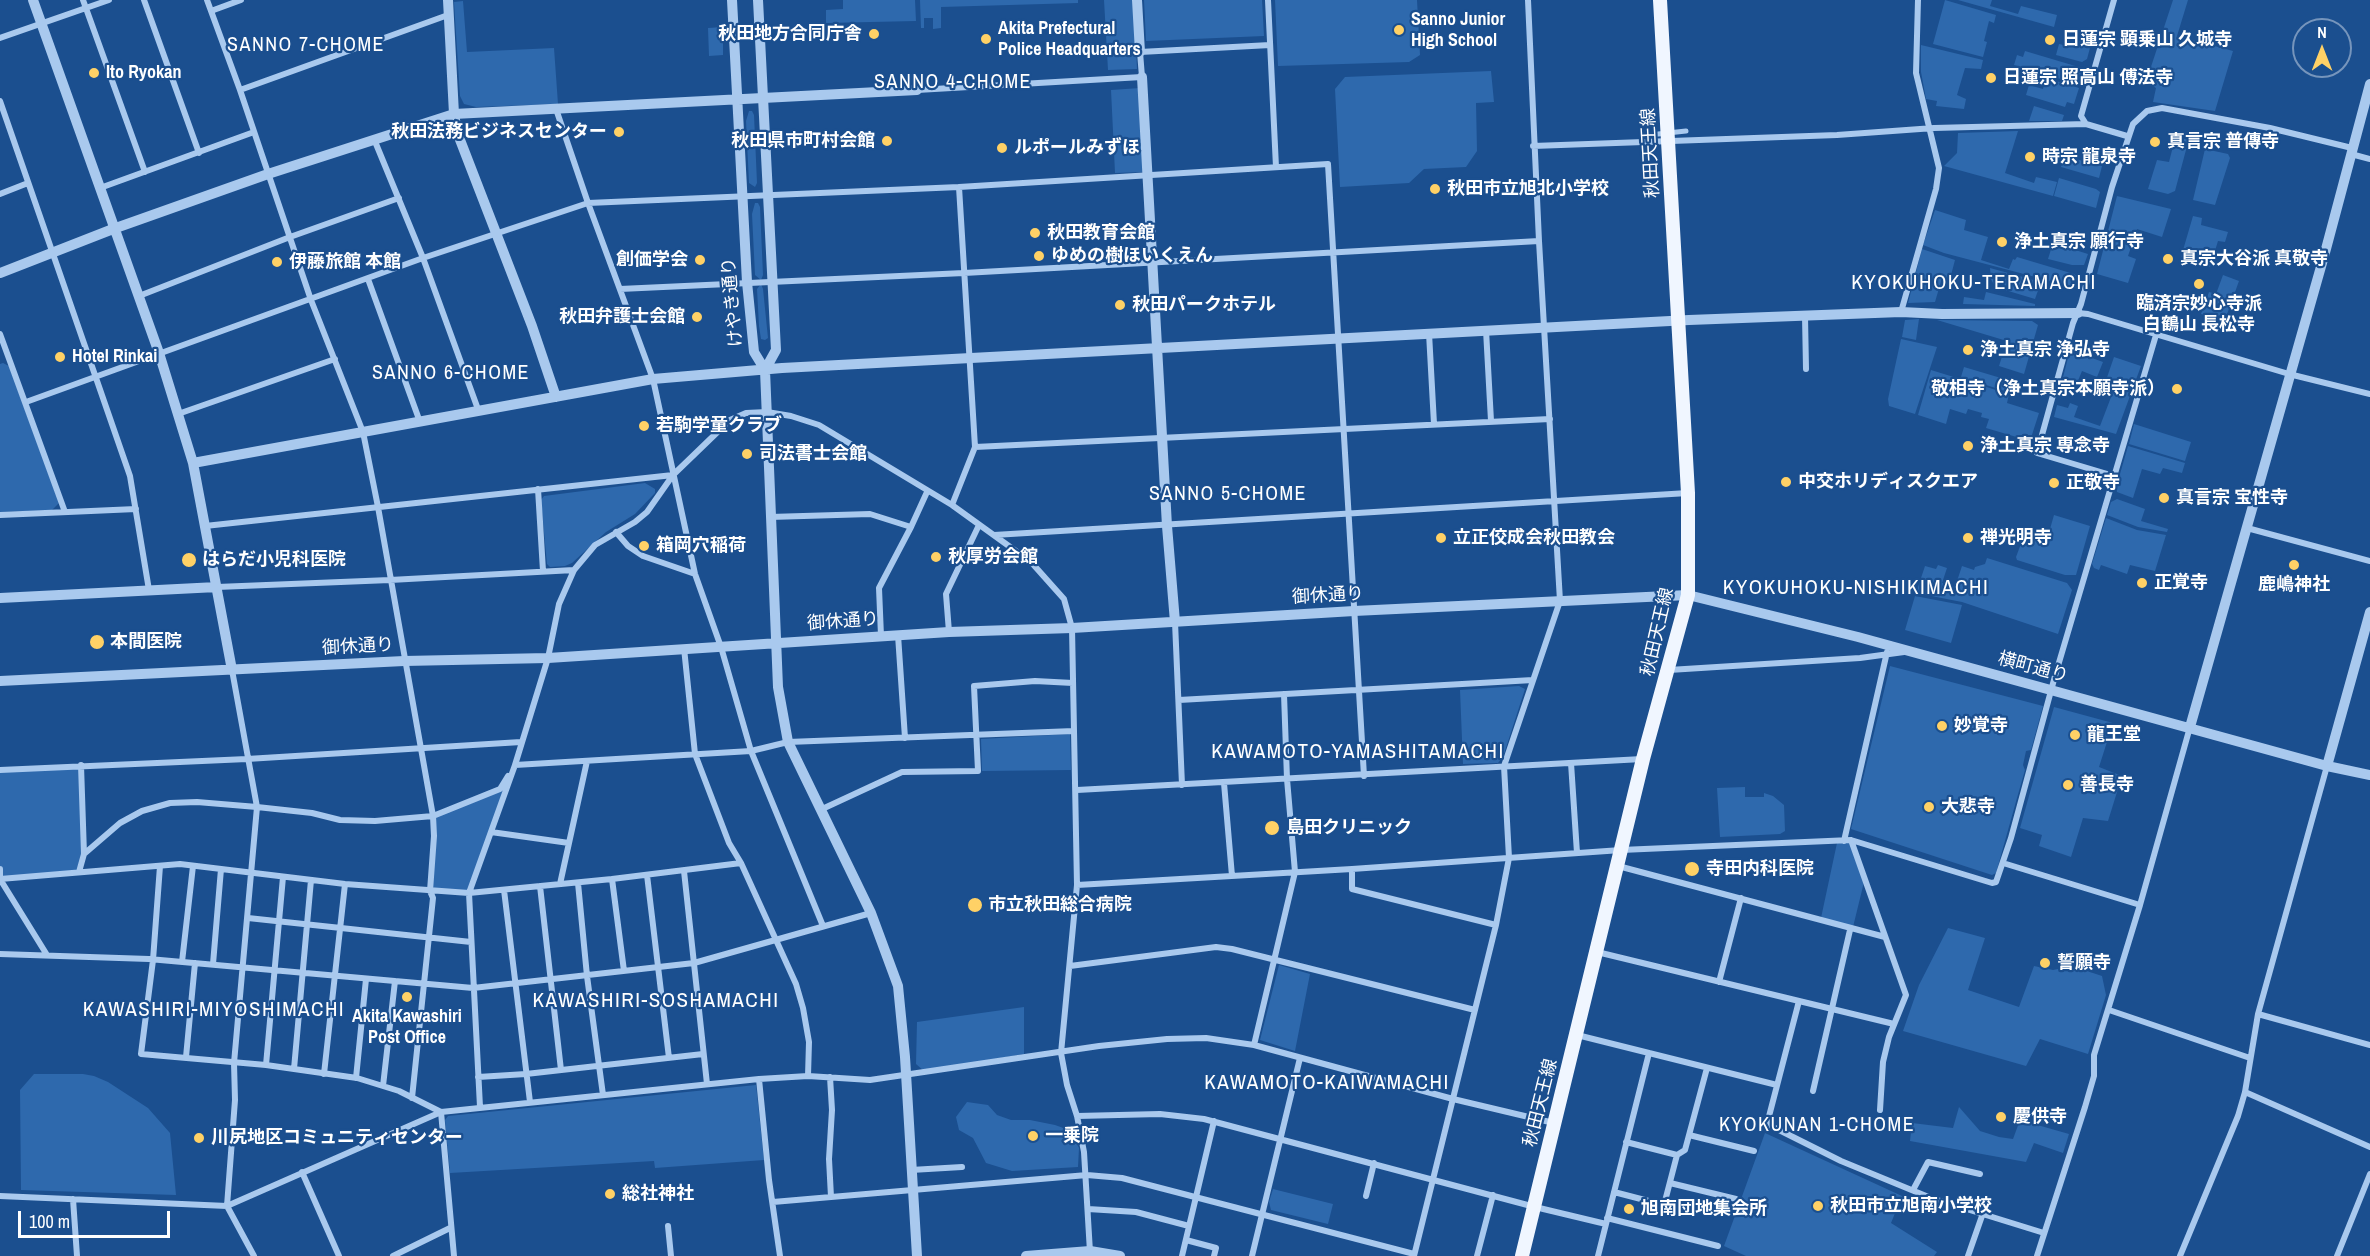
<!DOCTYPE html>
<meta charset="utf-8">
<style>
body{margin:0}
#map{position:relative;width:2370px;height:1256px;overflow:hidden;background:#1b4f8f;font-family:"Archivo Narrow",sans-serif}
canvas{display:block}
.north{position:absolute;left:2292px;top:18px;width:60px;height:60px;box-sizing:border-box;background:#1b4f8f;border:2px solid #7695bc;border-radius:50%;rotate:0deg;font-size:16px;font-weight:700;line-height:24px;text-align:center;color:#fff}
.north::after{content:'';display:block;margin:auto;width:21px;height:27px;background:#ffd166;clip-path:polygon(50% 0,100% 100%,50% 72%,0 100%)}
.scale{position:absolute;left:18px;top:1211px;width:152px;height:27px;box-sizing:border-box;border:3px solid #fff;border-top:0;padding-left:8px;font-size:18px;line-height:21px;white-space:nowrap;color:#fff;-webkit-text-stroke:4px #1b4f8f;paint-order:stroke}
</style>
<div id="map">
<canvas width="2370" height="1256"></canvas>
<div class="north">N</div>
<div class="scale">100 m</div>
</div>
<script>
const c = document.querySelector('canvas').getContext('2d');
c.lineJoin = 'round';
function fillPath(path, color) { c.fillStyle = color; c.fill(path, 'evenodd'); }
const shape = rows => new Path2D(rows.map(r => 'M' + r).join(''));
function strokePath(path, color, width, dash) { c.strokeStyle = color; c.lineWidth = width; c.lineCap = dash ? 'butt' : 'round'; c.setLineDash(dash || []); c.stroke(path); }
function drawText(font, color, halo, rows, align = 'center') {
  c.font = font + ' "Archivo Narrow","Noto Sans JP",sans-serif'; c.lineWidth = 4.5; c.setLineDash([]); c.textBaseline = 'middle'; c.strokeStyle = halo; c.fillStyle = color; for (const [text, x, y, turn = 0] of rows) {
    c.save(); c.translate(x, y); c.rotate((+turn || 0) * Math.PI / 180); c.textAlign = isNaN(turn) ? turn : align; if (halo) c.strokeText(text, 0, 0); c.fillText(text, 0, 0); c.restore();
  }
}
const green = shape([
 [843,0,915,0,916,21,826,23,826,10,843,9],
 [920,0,1078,0,1078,3,941,7,941,28,933,29,933,18,924,18,924,28,921,28],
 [1104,0,1134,0,1137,69,1108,70],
 [1144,0,1262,0,1264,36,1146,41],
 [1275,0,1417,0,1420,55,1409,62,1278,66],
 [1945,0,1996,15,1994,23,1989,21,1984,41,1987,42,1983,57,1933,44],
 [1958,0,1992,0,1990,6,2018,14,2021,6,2057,15,2054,27],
 [2173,0,2188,0,2177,36,2233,51,2215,111,2153,102,2156,88,2146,82],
 [463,1,467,52,554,48,558,104,476,107,464,104,460,96,454,2],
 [723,27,723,55,709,56,708,28],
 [2070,37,2091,44,2087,59,2082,62,2056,55,2059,44,2068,46],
 [1921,45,1983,60,1981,69,1965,68,1957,95,1966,99,1964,109,1936,106,1937,101,1926,99,1921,72],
 [2025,51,2082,68,2085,72,2081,85,2014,65,2017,55,2023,57],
 [1491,71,1494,102,1476,103,1477,151,1466,167,1424,169,1409,183,1340,187,1335,89,1345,77],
 [2046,78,2079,88,2074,104,2067,102,2065,107,2026,95,2029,85,2043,89],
 [1140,88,1144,172,1115,173,1111,90],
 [2034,106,2064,115,2062,121,2029,121],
 [749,111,752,111,754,115,757,183,755,187,749,183,746,121],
 [2018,131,2005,173,2034,183,2036,177,2057,182,2053,196,1944,166,1957,153,1958,133],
 [2177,131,2190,135,2175,191,2168,194,2148,189,2157,160,2169,162],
 [2205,149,2228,154,2230,158,2215,205,2193,200],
 [2064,156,2102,166,2099,178,2061,167],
 [2059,178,2096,189,2100,192,2096,208,2054,196],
 [2117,196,2171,209,2162,237,2137,229,2128,256,2136,259,2128,283,2097,274],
 [755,203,758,203,760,207,763,275,761,280,755,275,752,214],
 [1935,210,1966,220,1964,230,1988,237,1981,260,2009,269,2013,259,2015,260,2017,257,2074,274,2079,278,2077,288,1944,253,1923,245],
 [2193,216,2202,218,2201,225,2228,232,2225,242,2218,241,2210,267,2181,257],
 [2053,243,2088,254,2084,265,2072,265,2048,259],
 [1922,249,1955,260,1950,279,1942,278,1935,302,1908,303],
 [1990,268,2041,282,2035,299,1995,287,1991,279],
 [2223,275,2239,281,2226,317,2220,315,2215,318,2201,314,2209,292,2216,294],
 [761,284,763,289,768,338,765,340,761,339,759,326,757,289],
 [1986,292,2035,304,2035,306,1963,304,1964,297,1984,300],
 [1919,319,1916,340,1902,337,1905,320],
 [1937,320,2032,321,2038,325,2024,374,1999,366,2007,341],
 [1901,339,1937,347,1915,414,1889,406,1888,399],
 [2070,350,2103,362,2097,377,2082,371,2075,388,2061,385],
 [2114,357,2141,366,2116,434,2054,417,2057,405,2068,408,2070,403,2078,406,2074,417,2100,426,2113,392,2103,389],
 [3,363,9,366,59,503,52,510,0,512,0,364],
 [1964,367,2011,381,2008,392,1961,377],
 [1931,370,2009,394,2007,403,2039,413,2030,441,1986,428,1989,419,1981,417,1982,413,1968,409,1966,414,1950,409,1946,424,1918,415],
 [2134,424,2191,442,2185,461,2129,444],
 [2128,446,2185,463,2182,473,2163,468,2160,474,2142,469,2133,498,2117,492,2116,488],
 [645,483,655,489,655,493,635,514,606,532,572,563,565,566,550,567,547,564,541,500,544,496],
 [2117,499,2145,509,2141,521,2168,529,2167,532,2138,527,2107,515,2111,502],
 [2054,515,2090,526,2076,575,2065,575,2017,560,2016,557,2022,541,2028,537,2046,543],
 [2106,518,2137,530,2166,535,2155,571,2130,565,2127,574,2101,565,2099,570,2094,568,2092,564],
 [1987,558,2067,583,2072,590,2058,634,1962,602,1916,593,1925,566,1936,569,1938,565,1947,568,1942,583,1955,587,1962,566,1974,570,1975,567,1985,564],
 [1915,596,1962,605,1951,643,1905,630],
 [1890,666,2043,706,2031,750,2026,751,2023,765,2025,770,2017,798,1996,873,1992,875,1851,829],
 [1519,686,1525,689,1503,757,1498,763,1463,764,1460,690],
 [2054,707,2113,723,2099,767,2122,776,2108,821,2083,818,2071,857,2039,846,2042,835,2020,828],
 [1070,734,1071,770,982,771,981,739],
 [81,765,84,854,79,872,0,879,0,770],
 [515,765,469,893,430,891,433,816,500,789],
 [1745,787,1745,797,1764,797,1764,793,1773,796,1784,805,1785,831,1780,834,1720,837,1717,788],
 [1837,843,1851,843,1864,882,1853,927,1821,918],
 [1948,928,1985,938,1968,990,2019,1007,2034,966,2053,970,2072,966,2102,976,2106,995,2088,1054,2040,1039,2026,1066,1903,1031,1919,985],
 [1279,965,1310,974,1295,1051,1260,1040],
 [1024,1007,1024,1054,924,1071,916,1064,917,1022],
 [34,1074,83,1074,94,1076,108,1082,148,1108,170,1133,176,1195,21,1190,20,1090],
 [756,1085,764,1160,655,1168,654,1161,450,1173,445,1120,448,1116],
 [967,1102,988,1105,997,1115,1011,1120,1030,1120,1055,1125,1069,1130,1079,1148,1078,1167,1012,1171,986,1163,973,1138,959,1130,956,1117],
 [1959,1107,1980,1131,1999,1137,2013,1139,2020,1120,2069,1134,2063,1153,2034,1143,2026,1162,1910,1141,1912,1123,1953,1128],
 [1765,1133,1902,1196,1891,1223,1937,1252,1934,1256,1746,1256,1724,1246],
 [1273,1189,1333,1204,1328,1224,1271,1210,1269,1202]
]);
const pedestrian = shape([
 [1649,135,1686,131]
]);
const minor = shape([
 [83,0,145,172],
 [144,0,199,153],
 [207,0,240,90,311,300,363,432,378,507,433,816,434,836,430,891,433,898,412,1098],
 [1268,0,1276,167],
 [1528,0,1539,241],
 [2114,0,2081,116,2086,124,2127,136],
 [211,11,241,0],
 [0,38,109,0],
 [240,90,448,15],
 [917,90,1142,77,1140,52,1270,45],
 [0,101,130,476,149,590],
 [556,109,588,203,653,379,695,574,721,647,751,751,823,926],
 [374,139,423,258,479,412],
 [1533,146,1837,135,1934,128,2086,124],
 [2351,154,2370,159],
 [100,188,254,132],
 [0,194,28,183],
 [368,279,420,422],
 [620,289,964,273,1539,241,1560,601,1504,766,1509,858,1496,925,1414,1256],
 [139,296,290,237,399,198],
 [1901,312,1936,189,1939,168,1916,73,1918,0],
 [2078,313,2088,314,2289,374,2370,394],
 [1805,316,1806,369],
 [1486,330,1491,421],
 [1429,333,1434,424],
 [0,334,65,512],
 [26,402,423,258,588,203,959,187,1328,164,1364,776],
 [178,414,335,359],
 [975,447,1550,419],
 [2114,476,2037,453,2073,323,2081,304,2112,187,2133,124,2147,111,2162,108,2270,128,2352,148],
 [538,489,543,571],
 [952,505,975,447,959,187],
 [0,515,136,509],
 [770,517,870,514,911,527,927,492],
 [205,526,673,475],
 [2247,528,2370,561],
 [616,532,628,546,643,556,695,574],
 [994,535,1688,493],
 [217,587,390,580,574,570],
 [1175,622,1182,785],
 [949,632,946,594,979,525],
 [898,635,905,738],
 [881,636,879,588,911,527],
 [684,648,695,754,729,843,741,863,796,984,803,1008,809,1042,808,1076],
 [232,670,257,807,234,1063,235,1100,227,1206,254,1256],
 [1669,670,1860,658,1904,652],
 [1179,700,1533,680],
 [1571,763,1577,853],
 [515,765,751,751,788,742,1074,731],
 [0,770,247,759,521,742],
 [1224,783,1232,876],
 [1077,790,1642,759],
 [820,810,902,772,978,771,974,686,1035,681,1073,683],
 [491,832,569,843],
 [1851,840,1906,995,1889,1037,1883,1062,1880,1110],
 [1844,841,1887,652],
 [84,854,120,823,142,811,170,803,197,802,257,807,312,813,340,820,375,821,433,816,500,789,508,776],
 [2003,863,2140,905],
 [160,866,153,960,141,1054,266,1065,357,1078,399,1091,441,1112],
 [1618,866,1885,937],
 [0,869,0,879,47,955],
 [1352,869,1352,889,1496,925],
 [684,871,707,1084],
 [79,872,84,854,81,765],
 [647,875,669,1058],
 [0,879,180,864,345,884,469,893,612,879,741,863],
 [612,879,624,971],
 [578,883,587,976,603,1095],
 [560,884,587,761],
 [1077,885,1352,869,1621,850,1851,840,1992,883,1996,882,2011,838,2055,676,2156,335],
 [540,886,561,1070],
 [504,890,530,1102],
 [248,918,471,942],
 [1597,952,1894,1024],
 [0,954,149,959,473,988,694,963,871,913],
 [182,962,193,866],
 [213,964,221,869],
 [1070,966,1216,947,1232,949,1475,1010],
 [1719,982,1741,898],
 [1799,1001,1767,1124,1841,1161,1931,1198,2044,1233],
 [2109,1010,2250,1058],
 [2258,1014,2370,1045],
 [1577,1035,1777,1085],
 [1254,1045,1295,872,1287,779,1284,694],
 [186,1057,195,963],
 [266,1065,283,877],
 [294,1069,311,880],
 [324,1074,345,884],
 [478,1077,526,1074,703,1054],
 [830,1077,832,1110,829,1159,831,1197],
 [356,1078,366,979],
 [759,1079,769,1180,780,1256],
 [383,1086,395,981],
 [1813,1091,1850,930],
 [2245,1092,2370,1147],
 [480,1107,469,893,515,765,548,658,559,604,574,570,595,545,635,522,647,512,673,475,730,420,746,413,767,412,791,416,819,425,952,505,1031,562,1064,599,1072,628,1077,885,1061,1053,1067,1085,1077,1116,1084,1152,1090,1252],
 [441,1112,454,1256],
 [1077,1116,1160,1114,1204,1119,1535,1207,1606,1224],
 [1689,1135,1754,1151],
 [1677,1155,1685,1150,1707,1068],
 [911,1170,962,1167],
 [302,1172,339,1256],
 [1670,1183,1736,1199],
 [1913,1190,1928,1162,1980,1174],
 [1614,1192,1664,1205,1677,1155,1626,1142],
 [0,1196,227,1206,441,1112,759,1079,808,1076,870,1080,1099,1046,1167,1039,1206,1038,1254,1045,1453,1099,1554,1123],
 [1366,1196,1374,1163],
 [73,1199,77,1256],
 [773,1202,1087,1175,1122,1178,1414,1254],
 [1088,1209,1136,1212,1189,1226],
 [1607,1218,1718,1246],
 [668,1226,671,1256],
 [1186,1240,1216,1248,1214,1256],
 [393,1256,450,1228],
 [1182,1256,1214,1121],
 [1252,1256,1300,1058],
 [1477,1256,1493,1195],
 [1598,1256,1649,1053],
 [1968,1256,1983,1213],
 [2037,1256,2085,1107,2094,1076,2094,1055,2140,905,2190,727],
 [2180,1256,2238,1116,2245,1092,2258,1014,2327,766],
 [2337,1256,2370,1174]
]);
const tertiary = shape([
 [33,0,159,353,193,463,232,670],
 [448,0,454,114,457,132,532,326,556,397],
 [732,0,747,282,754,352,765,370],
 [758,0,776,350,765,370,778,687,788,742,871,913,898,986,905,1057,917,1256],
 [1137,0,1140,52],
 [1142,77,1167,526,1175,622],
 [0,273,113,229,268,174,454,114,917,90],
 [193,463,653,379,782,368,1689,320,1901,312,1942,314,2078,313],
 [0,598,217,587],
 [0,681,404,661,548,658,949,632,1072,628,1354,611,1688,595,1858,637,2327,766,2370,775],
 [2190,727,2326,249,2370,84],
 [2327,766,2370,612],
 [1026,1256,1090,1251,1120,1256]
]);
const primary = shape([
 [1522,1256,1643,759,1688,595,1688,493,1660,0]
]);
const markers = [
 [1399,30,6,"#ffd166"],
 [874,34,6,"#ffd166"],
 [986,39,6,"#ffd166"],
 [2050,40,6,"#ffd166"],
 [94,73,6,"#ffd166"],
 [1991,78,6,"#ffd166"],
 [619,132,6,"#ffd166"],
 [887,141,6,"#ffd166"],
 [2155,142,6,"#ffd166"],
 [1002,148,6,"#ffd166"],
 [2030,157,6,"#ffd166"],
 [1435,189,6,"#ffd166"],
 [1035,233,6,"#ffd166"],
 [2002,242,6,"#ffd166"],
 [1039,256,6,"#ffd166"],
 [2168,259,6,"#ffd166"],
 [700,260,6,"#ffd166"],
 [277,262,6,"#ffd166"],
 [2199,284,6,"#ffd166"],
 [1120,305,6,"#ffd166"],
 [697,317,6,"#ffd166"],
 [1968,350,6,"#ffd166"],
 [60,357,6,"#ffd166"],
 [2177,389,6,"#ffd166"],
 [644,426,6,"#ffd166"],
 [1968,446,6,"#ffd166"],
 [747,454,6,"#ffd166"],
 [1786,482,6,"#ffd166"],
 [2054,483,6,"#ffd166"],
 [2164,498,6,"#ffd166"],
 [1441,538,6,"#ffd166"],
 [1968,538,6,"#ffd166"],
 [644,546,6,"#ffd166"],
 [936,557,6,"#ffd166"],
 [189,560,8,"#ffd166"],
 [2294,565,6,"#ffd166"],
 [2142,583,6,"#ffd166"],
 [97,642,8,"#ffd166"],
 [1942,726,6,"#ffd166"],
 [2075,735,6,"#ffd166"],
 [2068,785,6,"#ffd166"],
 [1929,807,6,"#ffd166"],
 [1272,828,8,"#ffd166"],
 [1692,869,8,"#ffd166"],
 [975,905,8,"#ffd166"],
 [2045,963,6,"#ffd166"],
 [407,997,6,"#ffd166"],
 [2001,1117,6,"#ffd166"],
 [1033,1136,6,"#ffd166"],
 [199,1138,6,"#ffd166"],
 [610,1194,6,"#ffd166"],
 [1818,1206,6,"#ffd166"],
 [1629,1209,6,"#ffd166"]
];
const poiNames = [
 ["Sanno Junior",1411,20],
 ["High School",1411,41],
 ["Akita Prefectural",998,29],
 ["Police Headquarters",998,50],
 ["秋田地方合同庁舎",862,34,"right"],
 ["日蓮宗 顕乗山 久城寺",2062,40],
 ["Ito Ryokan",106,73],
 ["日蓮宗 照高山 傅法寺",2003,78],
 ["秋田法務ビジネスセンター",607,132,"right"],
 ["秋田県市町村会館",875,141,"right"],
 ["真言宗 普傳寺",2167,142],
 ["ルポールみずほ",1014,148],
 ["時宗 龍泉寺",2042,157],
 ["秋田市立旭北小学校",1447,189],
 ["秋田教育会館",1047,233],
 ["浄土真宗 願行寺",2014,242],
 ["ゆめの樹ほいくえん",1051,256],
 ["真宗大谷派 真敬寺",2180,259],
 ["創価学会",688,260,"right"],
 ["伊藤旅館 本館",289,262],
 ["臨済宗妙心寺派",2199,304,"center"],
 ["白鶴山 長松寺",2199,325,"center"],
 ["秋田パークホテル",1132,305],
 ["秋田弁護士会館",685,317,"right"],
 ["浄土真宗 浄弘寺",1980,350],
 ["Hotel Rinkai",72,357],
 ["敬相寺（浄土真宗本願寺派）",2165,389,"right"],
 ["若駒学童クラブ",656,426],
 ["浄土真宗 専念寺",1980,446],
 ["司法書士会館",759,454],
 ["中交ホリディスクエア",1798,482],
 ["正敬寺",2066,483],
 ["真言宗 宝性寺",2176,498],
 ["立正佼成会秋田教会",1453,538],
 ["禅光明寺",1980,538],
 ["箱岡穴稲荷",656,546],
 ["秋厚労会館",948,557],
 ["はらだ小児科医院",202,560],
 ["正覚寺",2154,583],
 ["鹿嶋神社",2294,585,"center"],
 ["本間医院",110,642],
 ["妙覚寺",1954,726],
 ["龍王堂",2087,735],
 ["善長寺",2080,785],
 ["大悲寺",1941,807],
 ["島田クリニック",1286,828],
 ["寺田内科医院",1706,869],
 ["市立秋田総合病院",988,905],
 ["誓願寺",2057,963],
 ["Akita Kawashiri",407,1017,"center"],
 ["Post Office",407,1038,"center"],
 ["慶供寺",2013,1117],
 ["一乗院",1045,1136],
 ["川尻地区コミュニティセンター",211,1138],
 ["総社神社",622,1194],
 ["秋田市立旭南小学校",1830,1206],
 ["旭南団地集会所",1641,1209]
];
const streetNames = [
 ["秋田天王線",1651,153,-93],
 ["けやき通り",733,302,-95],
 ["御休通り",1328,596,-3],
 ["御休通り",843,622,-4],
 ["秋田天王線",1658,632,-77],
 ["御休通り",358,647,-3],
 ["横町通り",2033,668,15],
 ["秋田天王線",1541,1103,-76]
];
const neighbourhoodNames = [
 ["SANNO 7-CHOME",306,46],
 ["SANNO 4-CHOME",953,83],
 ["SANNO 6-CHOME",451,374],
 ["SANNO 5-CHOME",1228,495],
 ["KYOKUNAN 1-CHOME",1817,1126]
];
const quarterNames = [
 ["KYOKUHOKU-TERAMACHI",1974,283],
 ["KYOKUHOKU-NISHIKIMACHI",1856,588],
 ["KAWAMOTO-YAMASHITAMACHI",1358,752],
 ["KAWASHIRI-SOSHAMACHI",656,1001],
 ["KAWASHIRI-MIYOSHIMACHI",214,1010],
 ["KAWAMOTO-KAIWAMACHI",1327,1083]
];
fillPath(green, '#2e69ad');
strokePath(pedestrian, '#a9c9ee', 5);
strokePath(minor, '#a9c9ee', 6);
strokePath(tertiary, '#a9c9ee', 10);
strokePath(primary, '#f0f6ff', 14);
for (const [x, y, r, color] of markers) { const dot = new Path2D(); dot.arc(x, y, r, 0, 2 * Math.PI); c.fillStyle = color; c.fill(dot); strokePath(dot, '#1b4f8f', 2); }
drawText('bold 18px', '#fff', '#1b4f8f', poiNames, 'left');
drawText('18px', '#fff', '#1b4f8f', streetNames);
c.letterSpacing = '1.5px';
drawText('20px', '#fff', '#1b4f8f', neighbourhoodNames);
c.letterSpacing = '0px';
c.letterSpacing = '1.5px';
drawText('21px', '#fff', '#1b4f8f', quarterNames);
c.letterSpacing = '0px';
</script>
